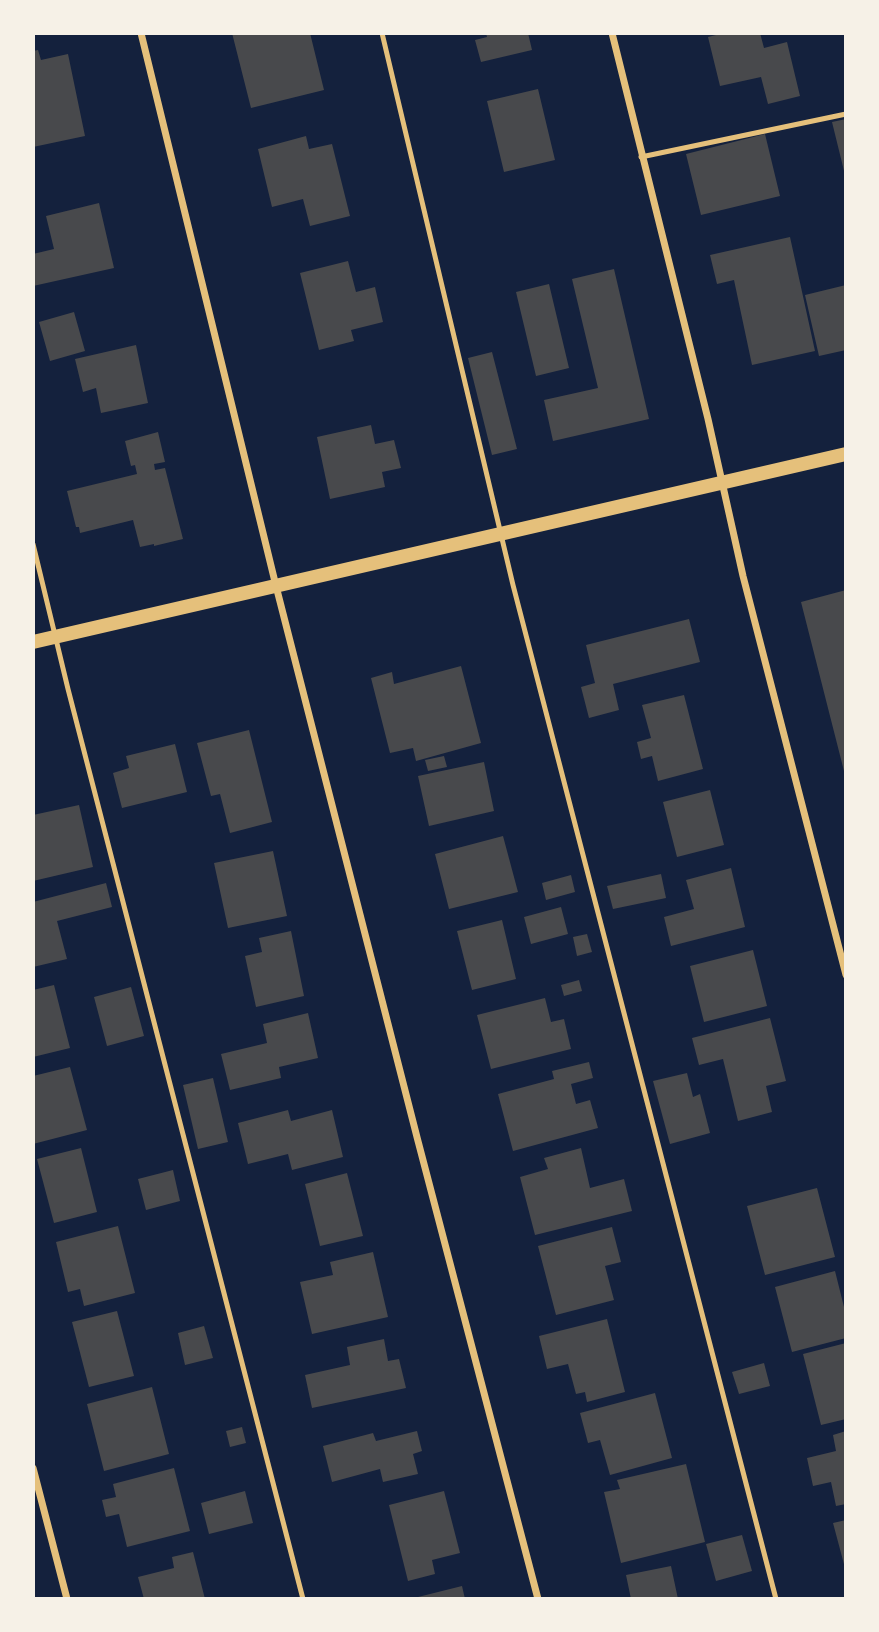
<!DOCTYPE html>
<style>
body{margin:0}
#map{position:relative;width:879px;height:1632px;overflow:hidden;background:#14213d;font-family:Arial,sans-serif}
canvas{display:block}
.frame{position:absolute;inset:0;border:35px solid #f6f1e7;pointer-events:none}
</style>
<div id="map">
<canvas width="879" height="1632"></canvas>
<div class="frame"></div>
</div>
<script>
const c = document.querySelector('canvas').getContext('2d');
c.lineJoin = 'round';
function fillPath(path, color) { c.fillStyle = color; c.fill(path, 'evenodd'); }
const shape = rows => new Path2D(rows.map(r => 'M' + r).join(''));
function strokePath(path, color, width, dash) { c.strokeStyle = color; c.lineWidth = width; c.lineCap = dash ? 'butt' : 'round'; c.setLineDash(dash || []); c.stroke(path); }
const building = shape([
 [232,33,310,33,324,90,251,108],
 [486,33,528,33,532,50,481,62,475,40,487,37],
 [724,33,760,33,764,48,787,42,800,96,768,104,761,77,720,86,708,37],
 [38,50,41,60,68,54,85,136,33,147,33,51],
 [538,89,555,160,504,172,487,101],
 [846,119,846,175,845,175,832,122],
 [765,134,780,196,701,215,686,154],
 [306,136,309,149,332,144,350,216,310,226,303,199,272,207,258,149],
 [99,203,114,268,33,286,33,254,54,249,46,216],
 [790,237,815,351,752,365,734,280,717,284,710,255],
 [348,261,356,292,375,287,383,322,351,330,354,341,319,350,300,273],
 [614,269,649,419,553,441,544,400,598,388,572,279],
 [549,284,569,368,536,376,516,292],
 [846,285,846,350,819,356,805,295],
 [74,312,85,351,50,361,39,322],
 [136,345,148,403,101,413,96,388,83,392,75,359],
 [492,352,517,449,492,455,468,358],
 [371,425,375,444,394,440,401,468,382,472,385,487,330,499,317,437],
 [158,432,165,462,154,464,155,470,165,468,183,539,154,546,154,544,140,547,133,520,80,533,79,527,76,527,67,491,137,474,135,465,131,466,125,441],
 [846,590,846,775,845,775,801,602],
 [689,619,700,662,613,684,619,710,589,718,581,687,595,683,586,645],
 [461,666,481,743,416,761,413,748,390,753,371,678,392,672,394,684],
 [684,695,703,769,658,781,652,756,641,759,637,742,651,738,642,705],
 [249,730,272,822,230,833,220,794,211,796,197,743],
 [175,744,187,792,122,808,113,773,129,768,126,756],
 [444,756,447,767,428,771,425,760],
 [484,762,494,811,429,826,418,776],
 [710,790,724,845,677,857,663,802],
 [79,805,93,867,33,881,33,815],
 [503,836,518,892,449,909,435,854],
 [273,851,287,916,228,928,214,863],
 [731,868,745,927,671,946,664,917,694,909,686,880],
 [661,874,666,898,613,909,607,886],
 [571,875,575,892,546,900,542,883],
 [106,883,112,907,57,921,67,959,33,967,33,902],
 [561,907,568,934,531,944,524,917],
 [502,920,516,979,472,990,457,931],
 [291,931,304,996,256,1007,245,956,262,952,259,938],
 [587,934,592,952,577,956,573,937],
 [753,950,767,1006,704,1022,690,966],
 [579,980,582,991,564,996,561,985],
 [54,985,70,1048,33,1057,33,990],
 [131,987,144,1036,107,1046,94,997],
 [545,998,551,1022,564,1019,571,1049,491,1069,477,1015],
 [308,1013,318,1058,279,1067,281,1078,230,1090,221,1054,267,1043,263,1024],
 [770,1018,786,1081,766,1086,772,1112,738,1121,723,1059,699,1065,692,1038],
 [589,1062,593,1078,571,1084,576,1104,590,1100,598,1128,513,1151,498,1094,554,1079,552,1071],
 [70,1067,87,1130,33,1144,33,1076],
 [687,1073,693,1097,700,1094,710,1133,670,1144,653,1081],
 [213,1078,228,1142,198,1149,183,1085],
 [288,1110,291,1121,332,1110,343,1157,292,1170,288,1154,248,1164,238,1123],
 [81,1148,97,1212,54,1223,37,1159],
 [581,1148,590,1188,624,1179,632,1211,535,1235,520,1177,548,1169,544,1158],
 [173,1170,180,1201,146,1210,138,1179],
 [347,1173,363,1236,320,1246,305,1184],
 [817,1188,835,1257,765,1275,747,1206],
 [118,1226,135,1293,84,1306,80,1289,68,1292,56,1242],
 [612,1227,621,1262,605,1266,614,1300,556,1315,538,1246],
 [373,1252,388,1317,312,1334,300,1282,333,1275,330,1262],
 [835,1271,846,1315,846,1338,792,1352,775,1287],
 [117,1311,134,1376,89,1387,72,1322],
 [607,1319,625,1392,587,1402,585,1392,576,1394,568,1364,547,1369,539,1336],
 [204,1326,213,1358,185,1365,178,1333],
 [384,1339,388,1361,399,1359,406,1388,312,1408,305,1375,350,1365,347,1347],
 [846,1343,846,1419,821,1425,803,1354],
 [764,1363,770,1386,739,1394,732,1372],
 [152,1387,169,1454,104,1471,87,1404],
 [655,1393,672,1458,610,1475,600,1440,588,1443,580,1413],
 [242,1427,246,1443,230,1447,226,1431],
 [417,1431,422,1451,413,1454,418,1474,383,1482,380,1469,332,1482,323,1446,373,1433,376,1441],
 [846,1431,846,1504,836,1506,831,1482,813,1486,807,1458,836,1451,833,1435],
 [686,1464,705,1542,621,1563,604,1492,620,1489,617,1480],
 [174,1468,190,1531,127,1547,119,1514,106,1517,102,1500,116,1497,113,1484],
 [245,1491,253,1523,209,1534,201,1503],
 [444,1491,460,1553,432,1560,435,1574,408,1581,389,1505],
 [846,1520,846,1567,845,1568,833,1523],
 [742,1535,752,1571,716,1581,706,1544],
 [193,1552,205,1599,144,1599,138,1577,174,1568,172,1557],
 [671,1566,678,1599,631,1599,626,1575],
 [462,1586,465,1599,414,1599,414,1598]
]);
const service = shape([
 [382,33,513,585,776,1599],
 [641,157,846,114],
 [33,544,68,689,303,1599]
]);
const minor = shape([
 [141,33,276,586,418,1141,538,1599],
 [612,33,708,419,743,576,846,975],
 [33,1468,67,1599]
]);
const secondary = shape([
 [33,642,846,454]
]);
fillPath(building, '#48494c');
strokePath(service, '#e5c07b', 5);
strokePath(minor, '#e5c07b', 7);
strokePath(secondary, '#e5c07b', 14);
</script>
